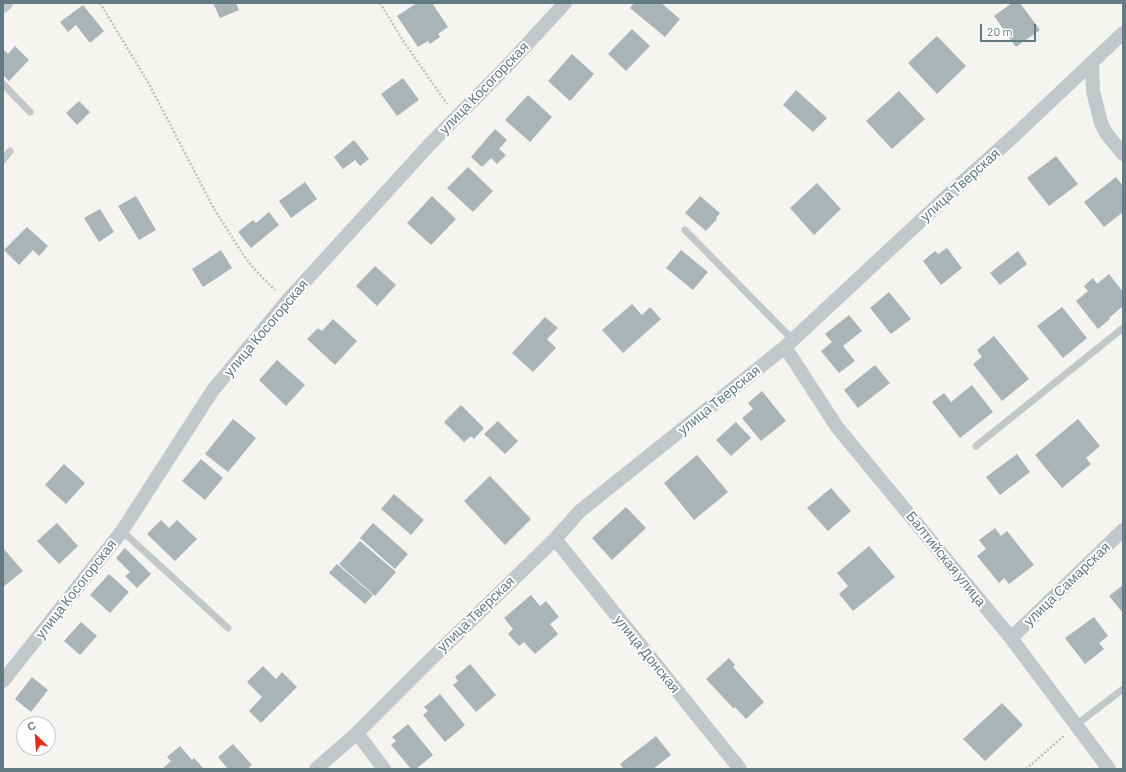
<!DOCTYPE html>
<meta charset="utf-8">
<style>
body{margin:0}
#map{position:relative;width:1126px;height:772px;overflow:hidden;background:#f5f4f0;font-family:Barlow,sans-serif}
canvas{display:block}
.frame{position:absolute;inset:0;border:4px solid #627a84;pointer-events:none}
.north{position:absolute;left:16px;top:716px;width:40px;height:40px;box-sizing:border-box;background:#fff;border:1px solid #c0cace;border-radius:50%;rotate:335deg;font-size:11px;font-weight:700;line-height:16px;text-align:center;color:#627a84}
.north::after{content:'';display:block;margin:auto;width:14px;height:18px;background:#ef2416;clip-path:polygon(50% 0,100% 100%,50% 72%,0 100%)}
.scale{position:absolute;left:980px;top:24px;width:56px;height:18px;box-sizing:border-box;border:2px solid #627a84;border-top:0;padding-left:5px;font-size:12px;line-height:14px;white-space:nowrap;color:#627a84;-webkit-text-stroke:3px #fff;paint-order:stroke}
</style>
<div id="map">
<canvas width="1126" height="772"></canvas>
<div class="frame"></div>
<div class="north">С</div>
<div class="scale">20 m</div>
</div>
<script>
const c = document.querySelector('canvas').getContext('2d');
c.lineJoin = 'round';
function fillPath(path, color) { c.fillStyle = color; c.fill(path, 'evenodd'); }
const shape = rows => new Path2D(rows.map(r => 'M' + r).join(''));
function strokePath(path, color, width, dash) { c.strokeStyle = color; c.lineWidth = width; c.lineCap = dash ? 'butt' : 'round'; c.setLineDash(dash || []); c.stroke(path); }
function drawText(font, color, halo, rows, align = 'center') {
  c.font = font + ' Barlow,sans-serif'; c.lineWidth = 4; c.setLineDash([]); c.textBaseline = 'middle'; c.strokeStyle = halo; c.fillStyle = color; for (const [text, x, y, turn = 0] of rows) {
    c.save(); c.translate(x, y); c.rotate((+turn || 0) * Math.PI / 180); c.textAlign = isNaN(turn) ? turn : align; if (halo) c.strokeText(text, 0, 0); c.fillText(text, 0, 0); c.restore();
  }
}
const building = shape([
 [213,3,236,3,239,10,220,18],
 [417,3,432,3,448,27,438,34,440,37,430,44,428,41,418,47,397,16],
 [634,3,661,3,680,19,665,37,630,8],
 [1012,3,1020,3,1040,30,1016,47,994,16],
 [83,5,104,31,90,43,76,25,68,32,60,22],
 [632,29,650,46,626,71,608,54],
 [937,36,966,66,937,94,908,63],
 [15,46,29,60,9,81,3,75,3,51,4,50,8,54],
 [572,54,594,74,570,101,548,81],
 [403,78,419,100,397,116,381,94],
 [796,90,827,118,813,132,783,105],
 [899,91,925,119,892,149,866,121],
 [528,95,552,117,530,142,505,120],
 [79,101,90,112,77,125,66,113],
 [495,129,507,140,499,149,506,155,497,164,491,158,482,167,471,157],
 [354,140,369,159,360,166,355,160,343,169,334,157],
 [1056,156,1078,184,1049,206,1027,178],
 [468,167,493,191,473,212,447,188],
 [1116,177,1123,186,1123,212,1104,227,1084,202],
 [305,182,317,199,291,218,279,201],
 [817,183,841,209,814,235,790,208],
 [136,196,156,230,139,240,118,206],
 [432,196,456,219,431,245,407,223],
 [700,196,720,213,716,218,717,219,706,231,685,213],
 [100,209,114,232,99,242,84,218],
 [269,212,279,225,251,248,238,232,253,220,256,223],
 [27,227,48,246,39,256,33,250,19,265,4,250],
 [947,248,962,268,941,285,923,261,935,251,938,254],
 [221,250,232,268,203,287,192,269],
 [681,250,708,272,693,290,666,268],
 [1018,251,1027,264,1000,285,990,273],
 [375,266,396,285,377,306,356,286],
 [1109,274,1123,292,1123,306,1109,318,1110,319,1098,329,1076,301,1088,291,1084,286,1093,278,1097,284],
 [889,292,911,319,891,334,870,308],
 [632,304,642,315,650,307,661,319,623,353,602,330],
 [1062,307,1087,338,1063,358,1037,326],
 [849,315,862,331,843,346,855,361,839,373,821,351,832,342,825,334],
 [545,317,558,328,547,339,556,348,533,372,512,353],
 [333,319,357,341,335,365,307,339,318,328,322,331],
 [994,336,1029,379,1002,401,973,364,982,357,977,350],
 [277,360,305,385,286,406,259,380],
 [875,365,890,383,858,408,844,390],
 [972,385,993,412,960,438,932,402,944,393,951,402],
 [762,391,786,421,761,441,742,418,753,409,748,403],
 [461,405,484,428,474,439,471,436,464,442,444,422],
 [233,419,256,438,228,472,205,454],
 [1078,419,1100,446,1086,458,1091,464,1062,488,1035,455],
 [498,421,518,441,505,454,484,434],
 [736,422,751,438,731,456,716,440],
 [1017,454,1030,472,1000,495,986,477],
 [697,455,728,492,694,520,664,483],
 [201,459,223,478,205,500,182,481],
 [64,464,85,483,66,504,45,485],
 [490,476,531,519,505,545,464,501],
 [831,488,851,511,828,531,807,508],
 [394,494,424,520,411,535,381,509],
 [626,507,646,528,612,560,592,538],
 [161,520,169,528,177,520,197,539,175,561,147,534],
 [57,523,78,546,59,564,37,541],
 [373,523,408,554,395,569,360,538],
 [995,528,1001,536,1007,531,1034,565,1009,584,1004,578,999,583,977,556,986,549,979,540],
 [360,541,396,572,375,596,339,564],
 [869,546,895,577,853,611,839,594,848,586,837,573],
 [3,548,23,571,3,587],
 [125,548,151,574,137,588,125,576,130,572,116,558],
 [337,564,373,595,365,604,329,573],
 [109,574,129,592,110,613,90,595],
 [1123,585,1123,613,1109,596],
 [531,595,540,606,546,601,559,617,550,624,558,634,535,654,524,642,519,646,508,634,513,629,504,618],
 [1094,617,1108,636,1099,643,1104,649,1085,664,1065,638],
 [81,622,97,636,80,655,64,641],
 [729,658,735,665,733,667,764,702,746,719,735,707,734,709,706,679],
 [470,664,496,695,476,712,453,685,458,681,455,677],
 [263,666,276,679,282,672,297,687,261,723,249,711,262,697,247,682],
 [32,677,48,690,31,712,15,699],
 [440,694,465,725,445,742,423,715,428,711,424,707],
 [1002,703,1023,725,985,761,963,739],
 [408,724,433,755,416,769,411,769,391,745,396,741,392,737],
 [656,736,671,755,653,769,640,769,639,768,638,769,624,769,620,764],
 [233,744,252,765,247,769,228,769,218,757],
 [180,746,192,760,194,758,204,769,162,769,171,761,167,757]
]);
const path = shape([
 [100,3,148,82,213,207,244,256,256,271,275,290],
 [380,3,404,42,447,104],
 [1026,769,1065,735]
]);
const lane = shape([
 [3,84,30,112],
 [3,160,10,151],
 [685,230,793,340],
 [976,446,1123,328],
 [122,531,228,628],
 [1076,725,1123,689]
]);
const street = shape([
 [3,6,6,3],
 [1092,63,1093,91,1101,123,1106,133,1123,154],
 [785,347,837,427,1011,638,1109,769],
 [555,539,740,769],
 [1011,638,1123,530],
 [3,681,122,531,213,390,287,301,431,143,507,66,565,3],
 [357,733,384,769],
 [316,769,357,733,426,664,555,539,580,511,785,347,957,187,1015,135,1123,33]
]);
const streetNames = [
 ["улица Косогорская",484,88,-46],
 ["улица Тверская",960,185,-42],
 ["улица Косогорская",266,328,-50],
 ["улица Тверская",719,400,-39],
 ["Балтийская улица",946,559,51],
 ["улица Самарская",1067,584,-44],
 ["улица Косогорская",76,589,-52],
 ["улица Тверская",476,614,-44],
 ["улица Донская",647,654,51]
];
fillPath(building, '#a8b4b6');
strokePath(path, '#bec0c2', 2.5, [2, 2]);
strokePath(lane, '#c2c7c9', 7);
strokePath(street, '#c2c7c9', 14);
drawText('14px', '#627a84', '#fff', streetNames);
</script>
